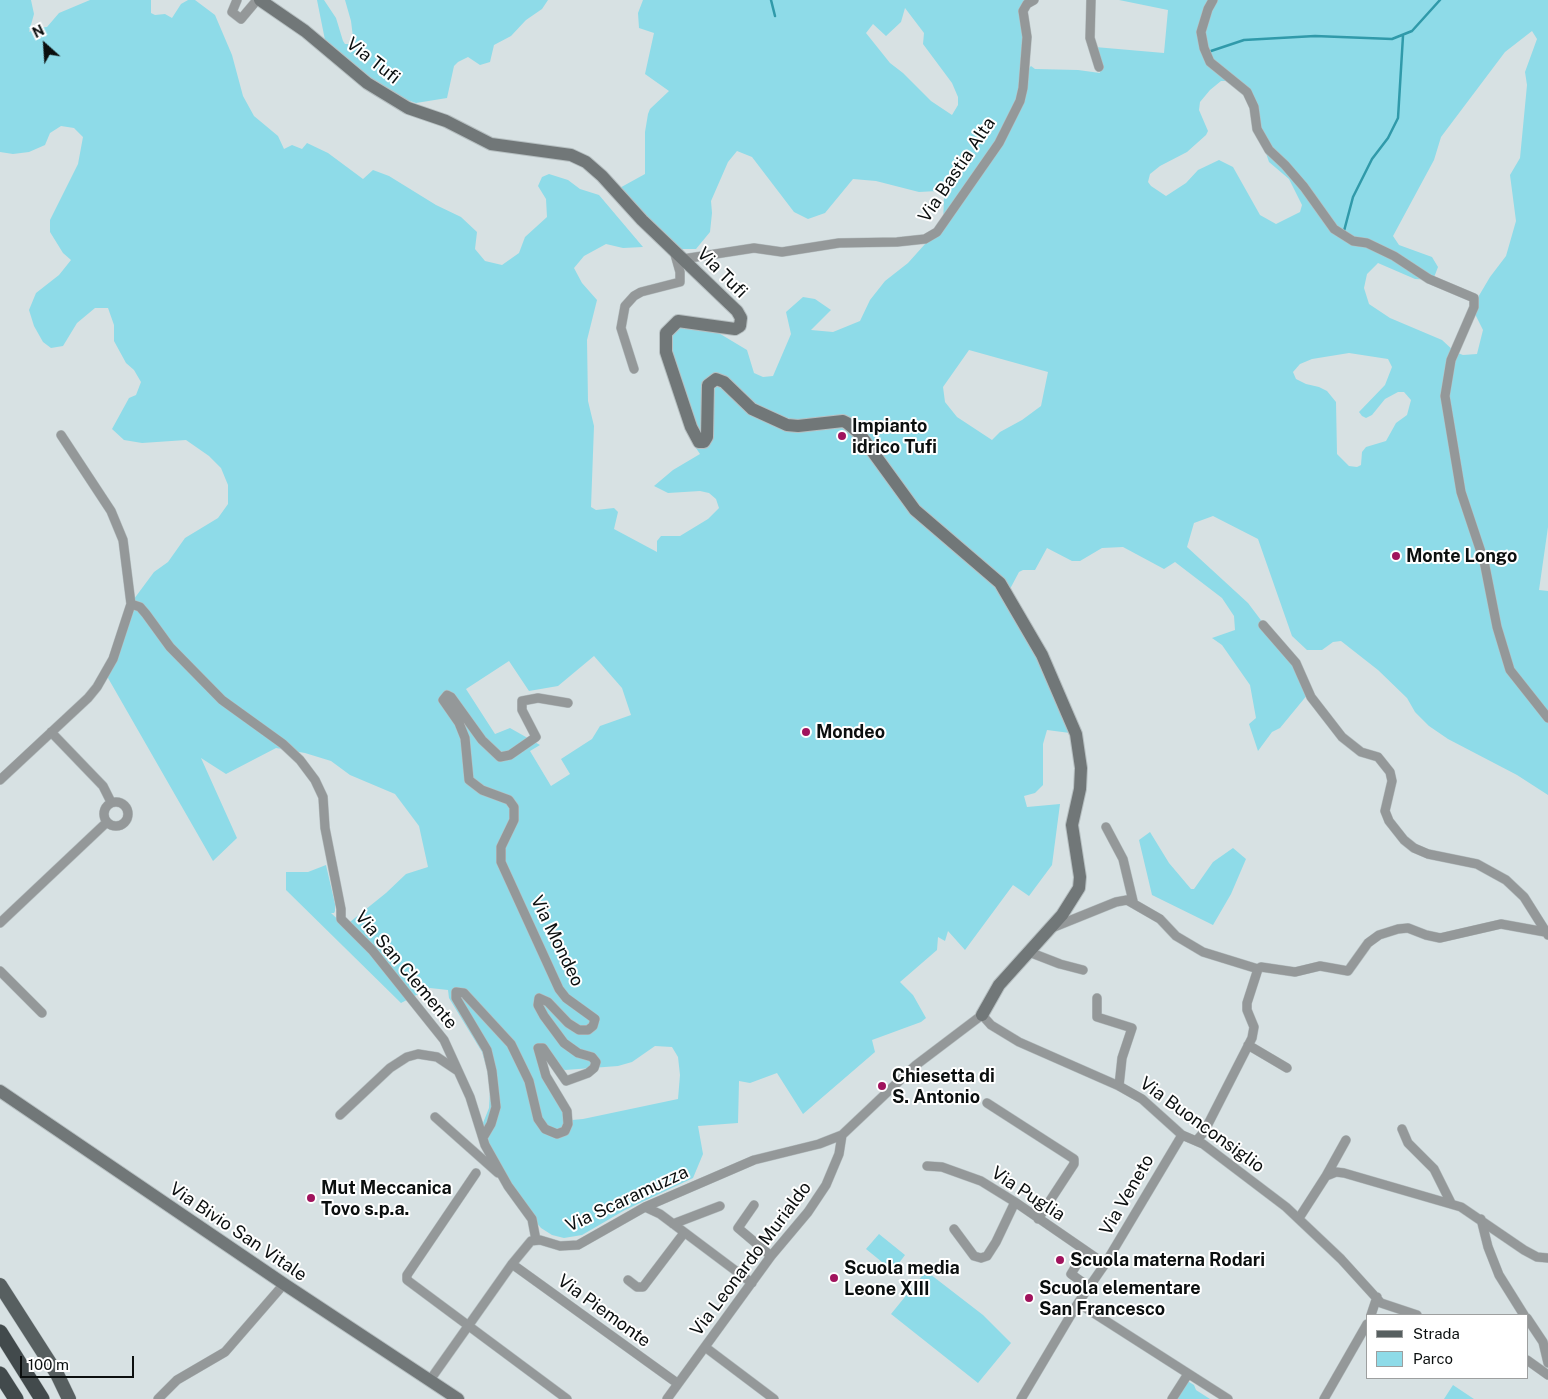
<!DOCTYPE html>
<style>
body{margin:0}
#map{position:relative;width:1548px;height:1399px;overflow:hidden;background:#d7e1e3;font-family:"Public Sans",sans-serif}
canvas{display:block}
.legend{position:absolute;left:1366px;top:1314px;width:162px;height:65px;box-sizing:border-box;background:#fff;border:1px solid #9d9f9f;margin:0;padding:6px 9px;list-style:none;font-size:15px;color:#0b0f0f}
.legend li{display:flex;align-items:center;gap:10px;height:25px}
.legend b{width:25px;border:1px solid #9d9f9f}
.north{position:absolute;left:20px;top:20px;width:50px;height:50px;-webkit-text-stroke:4px #fff;paint-order:stroke;rotate:334deg;font-size:14px;font-weight:700;line-height:20px;text-align:center;color:#0b0f0f}
.north::after{content:'';display:block;margin:auto;width:18px;height:22px;background:#0b0f0f;clip-path:polygon(50% 0,100% 100%,50% 72%,0 100%)}
.scale{position:absolute;left:20px;top:1356px;width:114px;height:22px;box-sizing:border-box;border:2px solid #0b0f0f;border-top:0;padding-left:6px;font-size:15px;line-height:18px;white-space:nowrap;color:#0b0f0f;-webkit-text-stroke:4px #fff;paint-order:stroke}
</style>
<div id="map">
<canvas width="1548" height="1399"></canvas>
<ul class="legend">
<li><b style="height:6px;background:#575f60"></b>Strada</li>
<li><b style="height:14px;background:#8edbe8"></b>Parco</li>
</ul>
<div class="north">N</div>
<div class="scale">100 m</div>
</div>
<script>
const c = document.querySelector('canvas').getContext('2d');
c.lineJoin = 'round';
function fillPath(path, color) { c.fillStyle = color; c.fill(path, 'evenodd'); }
const shape = rows => new Path2D(rows.map(r => 'M' + r).join(''));
function strokePath(path, color, width, dash) { c.strokeStyle = color; c.lineWidth = width; c.lineCap = dash ? 'butt' : 'round'; c.setLineDash(dash || []); c.stroke(path); }
function drawText(font, color, halo, rows, align = 'center') {
  c.font = font + ' "Public Sans",sans-serif'; c.lineWidth = 4; c.setLineDash([]); c.textBaseline = 'middle'; c.strokeStyle = halo; c.fillStyle = color; for (const [text, x, y, turn = 0] of rows) {
    c.save(); c.translate(x, y); c.rotate((+turn || 0) * Math.PI / 180); c.textAlign = isNaN(turn) ? turn : align; if (halo) c.strokeText(text, 0, 0); c.fillText(text, 0, 0); c.restore();
  }
}
const green = shape([
 [0,0,31,0,34,14,29,32,35,28,47,27,59,13,90,0,151,0,151,13,155,15,165,14,172,18,181,4,188,0,195,0,215,15,232,55,243,96,254,116,278,136,284,149,292,145,302,149,307,143,328,153,363,179,373,170,389,176,436,205,461,217,477,232,475,249,485,261,502,265,519,253,525,237,547,217,546,199,538,186,542,177,549,174,568,180,580,189,599,195,643,247,623,248,606,244,584,256,574,268,582,283,597,300,587,340,588,401,594,426,591,507,596,510,614,508,618,512,614,529,657,552,657,541,661,536,680,536,708,519,719,508,716,499,709,493,700,491,668,493,654,486,673,470,700,454,694,445,665,329,702,323,747,350,754,373,763,377,773,376,791,334,786,312,803,297,815,299,831,310,811,330,833,332,860,321,870,300,885,281,908,263,943,224,944,198,937,191,919,192,876,181,853,179,825,213,808,219,794,212,752,157,737,151,728,162,711,201,712,213,710,232,696,249,681,249,616,190,645,174,645,132,648,114,650,109,669,91,645,74,654,33,639,28,638,13,643,0,1034,0,1027,4,1028,69,1031,66,1035,69,1078,70,1100,73,1095,47,1164,53,1168,10,1119,0,1548,0,1548,527,1539,590,1548,591,1548,795,1517,775,1448,739,1429,726,1415,712,1407,698,1378,670,1341,641,1333,642,1322,650,1307,650,1292,636,1258,539,1213,516,1194,523,1187,547,1248,603,1294,664,1308,694,1280,728,1272,732,1258,751,1249,724,1256,718,1250,685,1222,645,1212,638,1235,630,1234,616,1222,598,1175,562,1164,569,1123,547,1102,548,1080,561,1072,561,1047,548,1035,570,1023,570,1019,572,1010,589,1011,600,1070,733,1047,730,1043,744,1043,785,1035,793,1024,796,1027,807,1060,804,1052,865,1029,896,1013,885,965,950,948,931,945,941,938,937,937,950,900,982,913,995,926,1018,921,1022,872,1040,875,1052,803,1114,777,1073,750,1083,739,1081,738,1123,698,1126,703,1154,693,1178,625,1210,582,1235,564,1238,552,1235,541,1228,520,1203,499,1171,480,1123,483,1123,489,1108,490,1091,487,1069,482,1052,449,998,448,990,430,988,401,1003,286,890,286,872,308,872,326,865,335,904,335,911,334,913,331,913,345,926,386,893,406,874,428,867,419,826,395,794,350,775,331,761,305,753,276,748,226,774,201,758,237,838,213,861,104,671,134,599,154,572,168,562,185,538,218,518,228,504,228,485,221,468,209,456,186,440,142,443,124,440,112,429,129,398,136,395,141,382,134,370,126,363,114,341,114,325,108,308,95,308,77,323,63,346,51,348,43,342,34,326,29,310,36,293,59,275,71,260,63,253,50,232,50,220,78,164,83,137,74,128,61,126,50,133,45,145,29,152,13,154,0,152],
 [905,8,924,33,923,44,952,83,958,97,958,105,952,115,931,101,903,73,890,63,866,33,873,24,886,36,901,22],
 [1532,31,1537,39,1525,72,1527,85,1520,158,1510,175,1516,221,1506,256,1490,277,1477,299,1475,314,1483,330,1477,354,1463,355,1455,352,1442,340,1390,318,1369,304,1364,288,1367,274,1378,263,1415,279,1433,280,1438,267,1432,257,1399,245,1393,236,1434,160,1441,137,1505,52],
 [1221,81,1226,81,1236,86,1243,94,1250,106,1269,162,1289,179,1302,205,1300,212,1276,224,1260,215,1233,167,1219,160,1198,170,1186,183,1166,196,1151,186,1148,182,1150,174,1160,166,1187,152,1206,135,1208,131,1199,110,1200,102,1210,90],
 [969,350,1048,372,1041,406,1022,420,1000,432,992,440,957,417,945,402,943,387],
 [1349,353,1388,359,1392,367,1385,385,1359,412,1362,416,1366,418,1372,415,1385,399,1398,392,1404,392,1411,400,1407,415,1396,423,1386,441,1366,447,1362,452,1361,465,1357,467,1349,466,1337,454,1336,402,1327,391,1319,387,1306,384,1296,379,1293,372,1300,364,1312,359],
 [594,656,622,688,631,715,600,726,592,739,561,759,570,774,551,786,530,751,540,745,510,728,495,734,466,689,509,661,529,691,558,686],
 [655,1046,672,1047,678,1057,680,1075,678,1099,583,1119,572,1120,543,1061,565,1070,618,1066,632,1062],
 [317,0,324,0,336,18,343,41,345,44,350,44,353,37,351,21,345,0,548,0,542,9,526,20,511,36,494,45,490,62,480,65,468,57,458,62,454,66,447,98,416,103,395,96,368,79,325,40],
 [1150,832,1169,863,1191,889,1194,889,1213,862,1233,848,1246,859,1231,894,1213,925,1152,895,1139,840],
 [879,1234,905,1255,893,1271,866,1249],
 [926,1271,983,1315,1011,1343,978,1383,891,1314],
 [1186,1380,1194,1385,1196,1390,1210,1399,1174,1399],
 [1453,1385,1474,1399,1444,1399]
]);
const stream = shape([
 [771,0,775,16],
 [1211,51,1244,40,1315,36,1392,39,1412,31,1440,0],
 [1344,231,1353,197,1372,159,1388,138,1398,118,1403,36]
]);
const street = shape([
 [237,0,232,12,241,19,257,0],
 [1091,0,1090,38,1099,67],
 [1213,0,1208,9,1201,32,1204,48,1210,62,1247,92,1254,107,1257,129,1269,150,1285,165,1304,187,1334,229,1353,241,1367,243,1394,256,1429,279,1474,298,1474,307,1451,360,1445,396,1461,492,1484,561,1497,627,1510,670,1548,718],
 [683,259,754,248,782,252,839,243,897,242,925,239,937,232,999,143,1020,101,1023,88,1027,37,1023,11,1027,4,1034,0],
 [634,369,621,328,625,306,634,296,641,292,680,282,680,272,674,251],
 [131,604,140,607,146,614,170,647,222,700,283,744,300,760,315,780,323,797,325,828,341,909,341,919,372,950,444,1040,470,1097,485,1145,508,1186,532,1219,536,1240],
 [1263,625,1296,663,1311,697,1342,737,1361,752,1378,757,1390,772,1392,781,1385,811,1389,821,1404,840,1414,848,1428,854,1477,864,1506,880,1524,897,1548,935],
 [51,732,103,786,111,802],
 [0,780,88,698,97,687,113,659,131,604,123,540,111,511,61,435],
 '104 814a12 12 0 1 1 24 0a12 12 0 1 1-24 0Z',
 [1106,827,1123,859,1133,901],
 [0,923,107,822],
 [1054,927,1116,902,1127,900,1160,919,1176,936,1203,952,1258,969],
 [1029,952,1060,964,1083,970],
 [0,971,42,1013],
 [1097,998,1097,1017,1132,1028,1122,1058,1119,1086],
 [1248,1045,1287,1068],
 [987,1103,1074,1159,1074,1164,1038,1219],
 [340,1115,390,1068,407,1057,418,1054,437,1057,458,1071],
 [435,1117,498,1173],
 [1402,1129,1408,1143,1434,1169,1451,1203],
 [484,1136,491,1124,496,1107,492,1071,487,1050,456,998,456,992,464,993,511,1044,529,1081,538,1119,545,1129,557,1134,565,1131,568,1124,567,1111,546,1076,538,1048,543,1048,566,1081,588,1073,594,1068,596,1062,592,1057,578,1053,564,1043,544,1016,538,1005,539,998,548,1002,568,1023,579,1030,588,1030,593,1026,595,1019,566,998,559,989,501,862,501,847,514,820,514,807,509,800,482,790,469,780,465,738,459,723,443,700,447,695,451,697,482,740,500,757,510,755,536,737,522,710,522,701,538,698,568,703],
 [1197,1140,1204,1132,1252,1038,1254,1027,1247,1010,1247,1003,1258,969,1261,967,1295,972,1320,966,1348,971,1368,943,1379,935,1398,929,1408,928,1426,935,1440,938,1501,924,1545,932],
 [927,1166,942,1167,981,1181,1015,1202,1105,1264],
 [476,1173,407,1275,407,1280,567,1399],
 [1326,1176,1346,1140],
 [754,1205,738,1228,771,1256],
 [645,1207,660,1214,752,1283],
 [1299,1218,1326,1176,1336,1172,1344,1173,1461,1207,1524,1250,1537,1257,1548,1258],
 [1481,1219,1488,1247,1499,1275,1524,1315],
 [673,1224,720,1206],
 [954,1229,974,1256,981,1258,987,1256,996,1242,1015,1202],
 [1085,1251,1071,1274,1089,1287],
 [512,1264,677,1383],
 [628,1280,637,1287,643,1287,684,1233],
 [1078,1303,1228,1399],
 [1371,1315,1377,1297],
 [1527,1318,1543,1342,1548,1363],
 [705,1347,774,1399],
 [1527,1360,1548,1375],
 [430,1380,512,1264,531,1241,540,1240,560,1246,578,1245,645,1207,754,1160,819,1144,842,1135],
 [158,1399,177,1380,225,1352,284,1284],
 [667,1399,771,1256,808,1212,826,1185,839,1154,842,1135,916,1065,982,1015,991,1025,1019,1042,1119,1086,1142,1099,1182,1135,1203,1144,1286,1207,1341,1259,1381,1303,1417,1315],
 [1021,1399,1078,1303,1105,1264,1182,1135],
 [1172,1399,1188,1374],
 [1324,1399,1367,1324]
]);
const secondary = shape([
 [260,0,305,31,367,83,408,108,446,121,491,144,571,155,586,162,602,176,642,220,737,311,741,318,740,326,735,329,678,321,666,333,666,352,691,427,699,442,704,442,707,437,708,385,716,379,724,382,752,409,787,425,798,426,843,421,847,423,859,433,915,510,1000,583,1042,655,1076,734,1081,768,1080,789,1072,825,1080,877,1079,888,1062,915,999,985,982,1015],
 [0,1091,284,1284,458,1399]
]);
const primary = shape([
 [0,1285,57,1374,69,1399]
]);
const highway = shape([
 [0,1332,42,1399],
 [0,1374,16,1399]
]);
const markers = [
 [842,436,5,"#a0135d"],
 [1396,556,5,"#a0135d"],
 [806,732,5,"#a0135d"],
 [882,1086,5,"#a0135d"],
 [311,1198,5,"#a0135d"],
 [1060,1260,5,"#a0135d"],
 [834,1278,5,"#a0135d"],
 [1029,1298,5,"#a0135d"]
];
const streetNames = [
 ["Via Tufi",373,61,38],
 ["Via Bastia Alta",957,170,-56],
 ["Via Tufi",722,273,45],
 ["Via Mondeo",557,941,64],
 ["Via San Clemente",406,970,50],
 ["Via Buonconsiglio",1202,1125,36],
 ["Via Puglia",1028,1194,33],
 ["Via Veneto",1127,1195,-60],
 ["Via Scaramuzza",627,1199,-25],
 ["Via Bivio San Vitale",238,1232,34],
 ["Via Leonardo Murialdo",751,1259,-53],
 ["Via Piemonte",604,1311,36]
];
const poiNames = [
 ["Impianto",852,426],
 ["idrico Tufi",852,447],
 ["Monte Longo",1406,556],
 ["Mondeo",816,732],
 ["Chiesetta di",892,1076],
 ["S. Antonio",892,1097],
 ["Mut Meccanica",321,1188],
 ["Tovo s.p.a.",321,1209],
 ["Scuola materna Rodari",1070,1260],
 ["Scuola media",844,1268],
 ["Leone XIII",844,1289],
 ["Scuola elementare",1039,1288],
 ["San Francesco",1039,1309]
];
fillPath(green, '#8edbe8');
strokePath(stream, '#309aaa', 2.5);
strokePath(street, '#b6bfc1', 10);
strokePath(secondary, '#b6bfc1', 14);
strokePath(primary, '#b6bfc1', 15);
strokePath(highway, '#b6bfc1', 16);
strokePath(street, '#949899', 9);
strokePath(secondary, '#717778', 12);
strokePath(primary, '#575f60', 14);
strokePath(highway, '#424a4c', 15);
for (const [x, y, r, color] of markers) { const dot = new Path2D(); dot.arc(x, y, r, 0, 2 * Math.PI); c.fillStyle = color; c.fill(dot); strokePath(dot, '#fff', 2); }
drawText('18px', '#0b0f0f', '#fff', streetNames);
drawText('bold 18px', '#0b0f0f', '#fff', poiNames, 'left');
</script>
